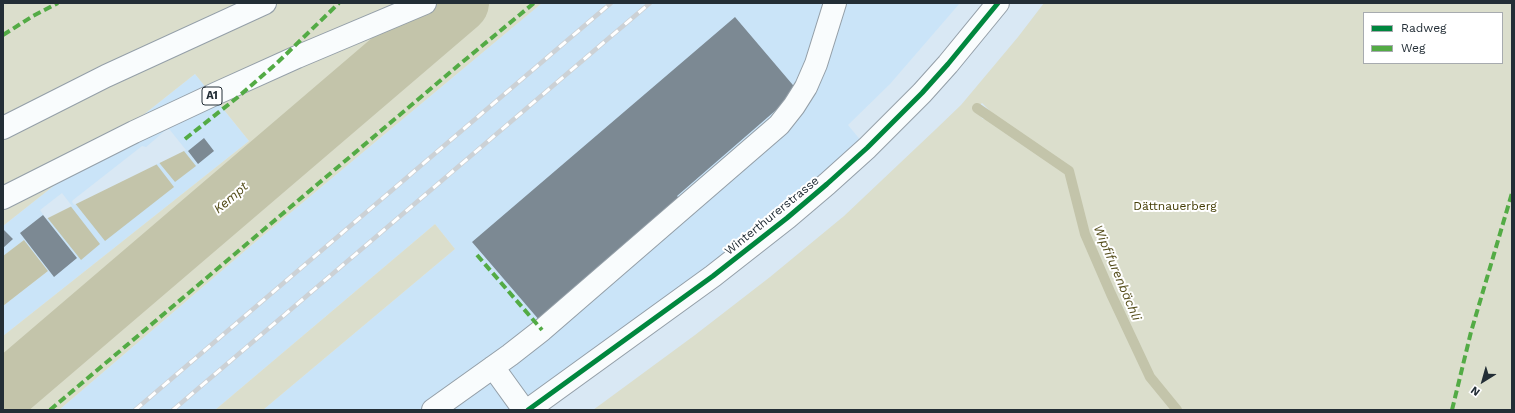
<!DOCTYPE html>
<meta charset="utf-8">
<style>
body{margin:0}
#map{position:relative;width:1515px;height:413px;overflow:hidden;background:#d9e8f4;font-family:"Work Sans",sans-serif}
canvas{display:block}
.frame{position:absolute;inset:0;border:4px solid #232e36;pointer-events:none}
.legend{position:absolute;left:1363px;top:12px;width:140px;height:52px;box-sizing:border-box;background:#fff;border:1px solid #a7abaf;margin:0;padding:5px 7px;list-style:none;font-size:12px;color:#232e36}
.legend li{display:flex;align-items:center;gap:8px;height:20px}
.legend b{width:20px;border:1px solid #a7abaf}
.north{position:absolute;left:1463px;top:361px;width:40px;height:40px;-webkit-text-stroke:3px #fff;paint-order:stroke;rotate:217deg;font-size:11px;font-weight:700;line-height:16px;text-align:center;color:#232e36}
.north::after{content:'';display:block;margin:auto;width:14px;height:18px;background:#232e36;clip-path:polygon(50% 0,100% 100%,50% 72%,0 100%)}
</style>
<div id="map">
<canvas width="1515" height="413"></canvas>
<div class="frame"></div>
<ul class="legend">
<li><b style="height:5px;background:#00873e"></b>Radweg</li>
<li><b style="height:5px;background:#53ab45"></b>Weg</li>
</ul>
<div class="north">N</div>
</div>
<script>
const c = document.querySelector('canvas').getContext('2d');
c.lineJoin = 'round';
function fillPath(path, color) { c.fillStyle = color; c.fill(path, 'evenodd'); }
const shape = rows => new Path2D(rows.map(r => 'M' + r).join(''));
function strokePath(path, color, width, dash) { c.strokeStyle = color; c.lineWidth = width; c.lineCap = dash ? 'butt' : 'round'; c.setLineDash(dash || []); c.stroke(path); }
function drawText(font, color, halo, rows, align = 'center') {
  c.font = font + ' "Work Sans",sans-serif'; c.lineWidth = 4; c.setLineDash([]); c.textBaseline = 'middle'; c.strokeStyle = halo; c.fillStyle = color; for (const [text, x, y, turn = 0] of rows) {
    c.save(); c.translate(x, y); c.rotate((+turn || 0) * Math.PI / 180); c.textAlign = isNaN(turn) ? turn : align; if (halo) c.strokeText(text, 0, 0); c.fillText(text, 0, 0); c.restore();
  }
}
const built = shape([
 [542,3,960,3,890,84,848,125,867,148,528,410,263,410,455,249,435,224,215,410,59,410,253,244],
 [195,74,249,141,3,336,3,306,48,271,24,240,3,256,3,226]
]);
const green = shape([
 [3,3,542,3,253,244,59,410,3,410,3,336,249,141,195,74,3,226],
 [1044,3,1512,3,1512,410,593,410,695,335,770,277,844,216,936,129,961,105,1018,37],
 [1364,13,1502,13,1502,63,1364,63],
 [982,103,991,112,983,119,975,110],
 [435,224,455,249,263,410,215,410]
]);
const water = shape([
 [168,131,196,166,175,182,147,148],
 [144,148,174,187,105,241,74,202],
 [62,195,100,244,81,260,42,211],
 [24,240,48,271,3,306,3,256]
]);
const pier = shape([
 [167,129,170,130,186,150,74,205,72,202,73,200,142,146,146,147],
 [62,193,72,206,46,219,40,210]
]);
const stream = shape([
 [977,108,1069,171,1085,234,1111,294,1150,377,1177,410]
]);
const river = shape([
 [3,393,459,3]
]);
const building = shape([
 [735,17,798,91,677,196,681,200,540,321,472,242],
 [204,138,214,151,198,164,188,151],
 [43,215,77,258,54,277,20,233],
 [3,229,13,239,3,248]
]);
const minor = shape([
 [493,367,524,410],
 [433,410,510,355,542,330,779,125,794,106,806,87,816,64,835,3]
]);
const major = shape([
 [528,410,713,276,787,218,827,184,867,148,922,93,948,64,998,3]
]);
const highway = shape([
 [3,128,106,76,265,3],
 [3,198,134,132,215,94,297,57,425,3]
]);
const rail = shape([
 [135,410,611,3],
 [173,410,650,3]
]);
const quiet = shape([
 [3,35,33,16,58,3],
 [185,139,238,97,277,63,339,3],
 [477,255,542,330],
 [50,410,460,64,534,3],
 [1452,410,1471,332,1512,193]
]);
const cycleway = shape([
 [528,410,713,276,787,218,827,184,867,148,922,93,948,64,998,3]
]);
const shields = [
 [212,96,20]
];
const shieldNames = [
 ["A1",212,96]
];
const parkNames = [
 ["Dättnauerberg",1175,206]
];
const streetNames = [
 ["Winterthurerstrasse",772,216,-39]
];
const waterNames = [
 ["Kempt",231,198,-41],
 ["Wipfifurenbächli",1117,273,67]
];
fillPath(built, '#cae4f8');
fillPath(green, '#dbdecc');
fillPath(water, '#c3c4aa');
fillPath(pier, '#d9e8f4');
strokePath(stream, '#c3c4aa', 10);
strokePath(river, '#c3c4aa', 60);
fillPath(building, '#7c8993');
strokePath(minor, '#949fa8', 24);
strokePath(major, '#949fa8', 24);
strokePath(highway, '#949fa8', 24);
strokePath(minor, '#f9fcfd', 22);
strokePath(major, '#f9fcfd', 22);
strokePath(highway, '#f9fcfd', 22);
strokePath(rail, '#ccd1d5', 4.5);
strokePath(rail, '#fff', 3, [9]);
strokePath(quiet, '#53ab45', 4, [8, 4]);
strokePath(cycleway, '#00873e', 5);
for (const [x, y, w] of shields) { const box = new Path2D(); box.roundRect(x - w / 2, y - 9, w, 18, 3); c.fillStyle = '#fff'; c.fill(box); strokePath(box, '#232e36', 1); }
drawText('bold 11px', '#232e36', null, shieldNames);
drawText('12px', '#453e07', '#fff', parkNames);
drawText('12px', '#232e36', '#fff', streetNames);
drawText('italic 13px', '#534c19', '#fff', waterNames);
</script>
